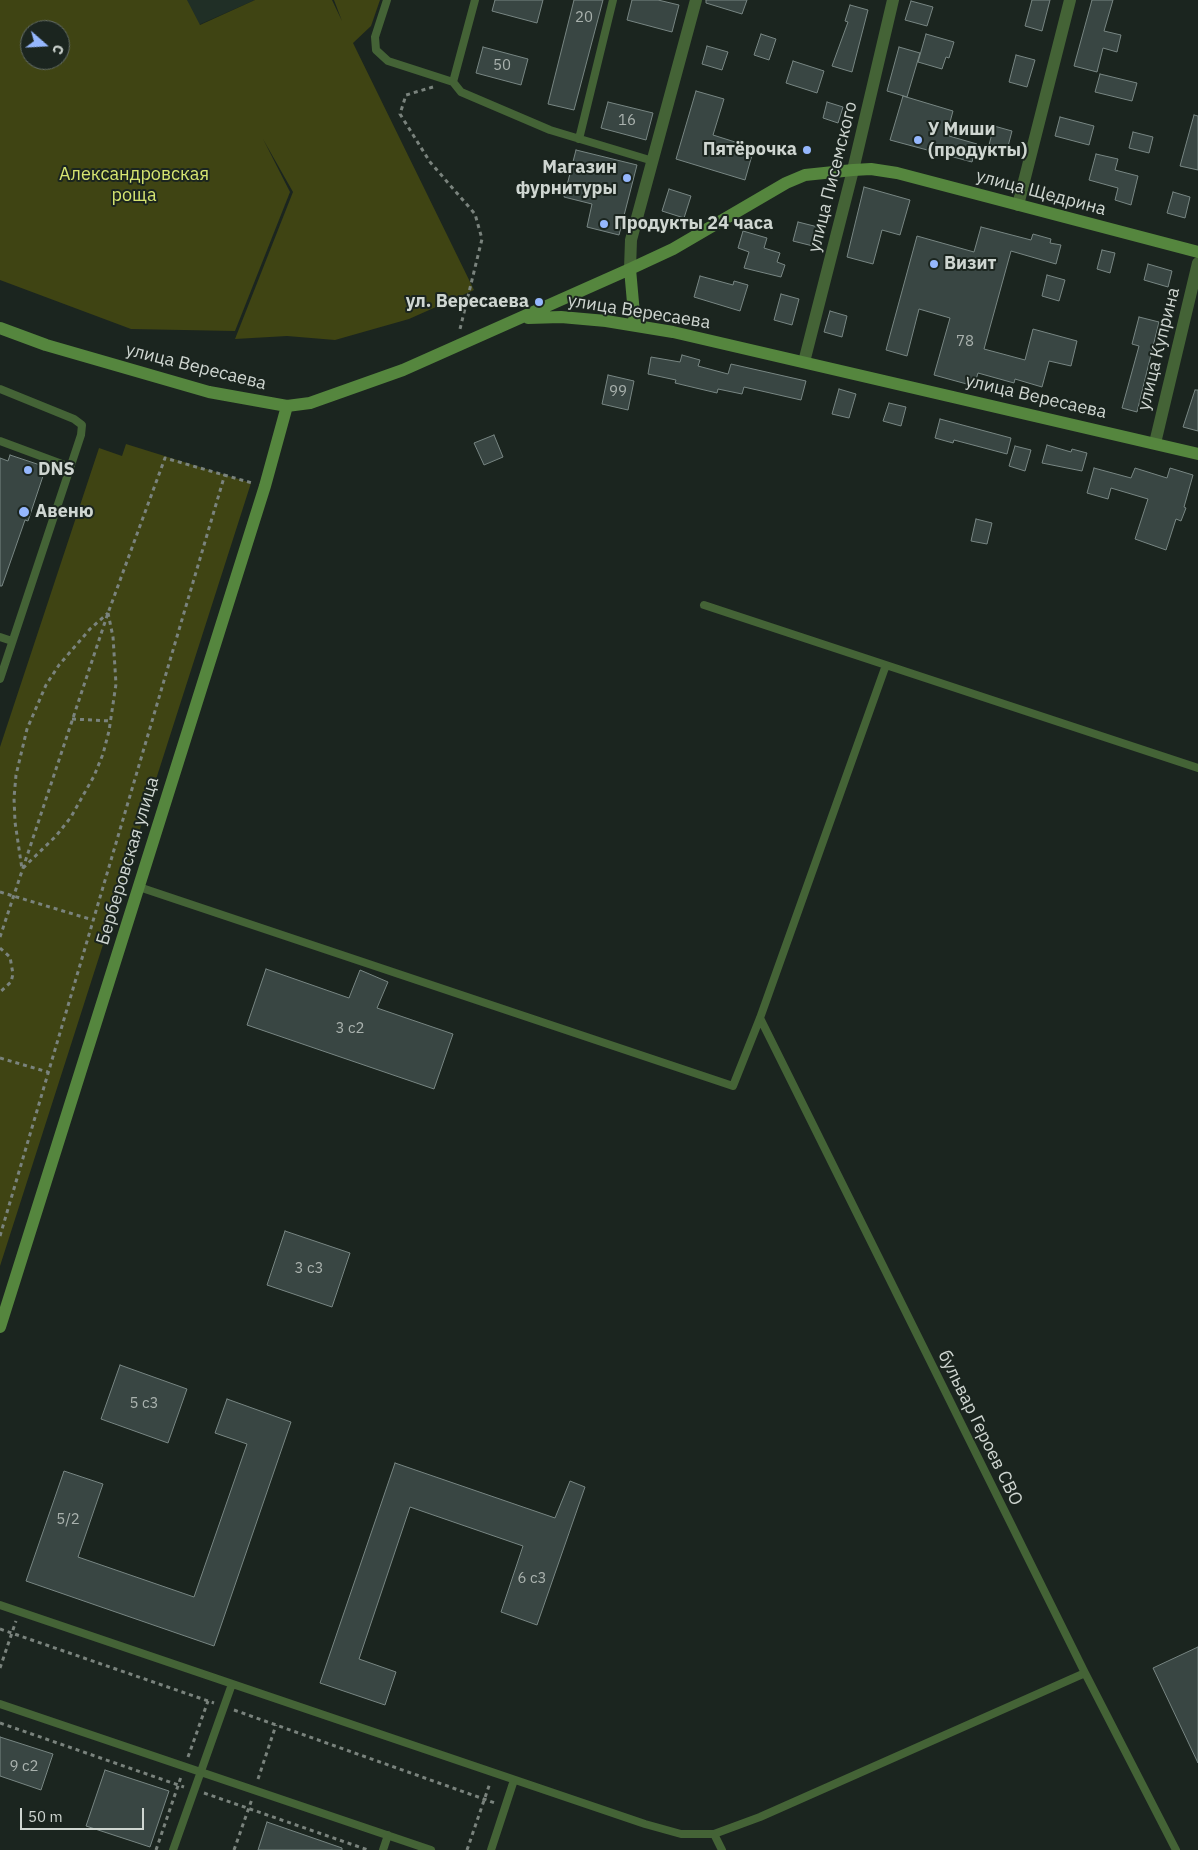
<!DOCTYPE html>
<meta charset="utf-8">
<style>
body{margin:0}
#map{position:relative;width:1198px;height:1850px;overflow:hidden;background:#1b251f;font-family:"IBM Plex Sans",sans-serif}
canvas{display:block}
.north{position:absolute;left:20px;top:20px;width:50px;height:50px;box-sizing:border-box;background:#1b251f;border:1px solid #636c66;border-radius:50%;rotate:109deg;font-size:14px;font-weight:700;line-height:20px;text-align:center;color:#cfd6d1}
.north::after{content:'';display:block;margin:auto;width:18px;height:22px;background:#95b7fd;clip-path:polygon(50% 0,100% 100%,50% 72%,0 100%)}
.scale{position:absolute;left:20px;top:1808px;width:124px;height:22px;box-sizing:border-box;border:2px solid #cfd6d1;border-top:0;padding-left:6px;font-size:15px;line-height:18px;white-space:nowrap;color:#cfd6d1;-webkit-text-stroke:4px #1b251f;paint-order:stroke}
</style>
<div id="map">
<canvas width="1198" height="1850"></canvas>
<div class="north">С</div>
<div class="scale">50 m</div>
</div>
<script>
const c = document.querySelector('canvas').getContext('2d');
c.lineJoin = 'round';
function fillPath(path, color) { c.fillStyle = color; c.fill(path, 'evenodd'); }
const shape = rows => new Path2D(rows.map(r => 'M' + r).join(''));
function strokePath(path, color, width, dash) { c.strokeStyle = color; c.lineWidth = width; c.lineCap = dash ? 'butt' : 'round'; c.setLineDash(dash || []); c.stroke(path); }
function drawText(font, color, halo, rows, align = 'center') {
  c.font = font + ' "IBM Plex Sans",sans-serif'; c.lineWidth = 4; c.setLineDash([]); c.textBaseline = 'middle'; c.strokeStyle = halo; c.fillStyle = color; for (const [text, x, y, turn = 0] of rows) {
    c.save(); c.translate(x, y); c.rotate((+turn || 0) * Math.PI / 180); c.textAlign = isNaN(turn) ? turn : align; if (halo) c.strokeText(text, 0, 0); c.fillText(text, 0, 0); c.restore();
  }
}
const built = shape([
 [185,0,255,0,196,26]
]);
const green = shape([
 [0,0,187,0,200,25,255,0,332,0,342,21,334,0,380,0,371,26,353,43,474,290,409,319,335,340,287,336,235,339,293,192,263,139,290,192,235,331,131,329,0,280],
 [30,30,60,30,60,60,30,60],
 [126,444,251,483,0,1266,0,747,99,448,122,456]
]);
const building = shape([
 [495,0,543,0,537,23,492,11,495,0],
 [574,0,603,0,574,110,548,104,574,0],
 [632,0,658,0,679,5,672,32,627,20,632,0],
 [706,0,747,0,742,14,706,3,706,0],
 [1032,0,1050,0,1042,31,1025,26,1032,0],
 [1092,0,1113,0,1104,31,1121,35,1117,52,1103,48,1097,72,1074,66,1092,0],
 [911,1,933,7,927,26,905,20,911,1],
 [850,5,868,10,852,72,832,66,848,22,845,21,850,5],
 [761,34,776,39,769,60,754,55,761,34],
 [926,34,954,42,949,58,946,57,942,69,918,62,926,34],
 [707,46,728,52,722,70,702,64,707,46],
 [483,47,528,59,521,85,476,73,483,47],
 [899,47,920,53,907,97,887,91,899,47],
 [1016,55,1035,60,1027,87,1009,82,1016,55],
 [793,61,824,71,817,93,786,83,793,61],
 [1100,74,1137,83,1132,101,1095,92,1100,74],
 [696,91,724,99,713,135,754,148,745,180,676,159,696,91],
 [903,96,953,111,947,133,949,133,949,136,977,144,972,162,890,140,903,96],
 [608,102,653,113,646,140,601,128,608,102],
 [827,102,843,107,838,123,823,118,827,102],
 [1194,115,1198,116,1198,170,1180,166,1194,115],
 [1060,117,1094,126,1089,145,1055,136,1060,117],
 [994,126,1012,131,1007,150,989,145,994,126],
 [1133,132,1153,137,1149,153,1129,148,1133,132],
 [576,150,637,165,619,235,587,227,592,204,564,197,576,150],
 [1096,154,1118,159,1115,170,1138,176,1131,205,1115,200,1118,188,1089,180,1096,154],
 [864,187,910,200,900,235,882,230,873,264,847,257,864,187],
 [669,189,691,196,684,218,662,211,669,189],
 [1173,192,1190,197,1185,218,1167,213,1173,192],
 [798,222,818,227,813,246,793,241,798,222],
 [981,227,1031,240,1033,234,1051,239,1050,243,1061,245,1056,264,1011,251,984,349,1025,360,1033,329,1077,341,1071,366,1049,361,1042,387,1015,379,1014,383,978,373,974,386,934,375,950,318,919,309,907,356,886,350,917,236,974,252,981,227],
 [743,231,767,238,764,248,780,253,777,262,785,265,781,277,744,268,749,252,738,248,743,231],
 [1102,250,1115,253,1110,273,1097,269,1102,250],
 [1148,264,1172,271,1168,287,1144,280,1148,264],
 [1047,275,1065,280,1059,301,1042,296,1047,275],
 [700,276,733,285,734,281,748,285,740,311,694,297,700,276],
 [781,294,799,299,792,325,774,320,781,294],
 [830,311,847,316,842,337,824,332,830,311],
 [1139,317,1159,322,1137,412,1122,408,1139,346,1132,344,1139,317],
 [682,355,700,360,698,366,728,374,731,364,806,381,801,400,744,387,742,394,718,389,717,393,675,383,676,380,648,374,651,357,680,362,682,355],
 [608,375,634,381,628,410,602,404,608,375],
 [839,389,856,394,849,418,832,414,839,389],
 [1195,390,1198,390,1198,431,1183,427,1195,390],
 [889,403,906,407,901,426,883,421,889,403],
 [940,419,1011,438,1007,454,954,440,953,443,935,438,940,419],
 [494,435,503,457,484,465,474,443,494,435],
 [1047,445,1071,452,1072,449,1087,453,1082,471,1042,463,1047,445],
 [1015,446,1031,450,1025,471,1009,466,1015,446],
 [10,455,46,467,28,521,25,520,2,586,0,586,0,458,8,461,10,455],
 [1094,468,1131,478,1135,468,1167,478,1170,468,1193,475,1184,507,1186,508,1181,521,1176,519,1166,550,1135,539,1148,499,1111,488,1108,499,1087,493,1094,468],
 [976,519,992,523,987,544,971,541,976,519],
 [266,969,349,998,360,970,388,982,377,1008,453,1034,434,1089,247,1025,266,969],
 [285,1231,350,1253,332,1307,267,1285,285,1231],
 [120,1365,187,1389,168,1443,101,1419,120,1365],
 [227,1399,291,1422,214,1646,26,1581,64,1471,103,1484,78,1557,194,1597,247,1444,215,1433,227,1399],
 [395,1463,555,1518,570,1481,585,1487,537,1625,501,1612,523,1546,410,1507,359,1659,396,1672,385,1705,320,1683,395,1463],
 [1198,1647,1198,1763,1153,1668,1198,1647],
 [0,1737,53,1754,41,1790,0,1776,0,1737],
 [105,1770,169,1791,150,1847,86,1826,105,1770],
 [267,1822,342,1848,342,1850,258,1850,267,1822]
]);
const path = shape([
 [433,87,406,95,400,114,430,162,475,214,482,239,460,329],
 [108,613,113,637,116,684,109,731,103,754,94,776,71,817,56,836,22,869,15,822,14,798,16,775,27,729,46,685,59,665,90,629,108,613],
 [72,719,111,721],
 [0,892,93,920],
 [0,937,108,613,165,458,252,483],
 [0,948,10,957,13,974,11,982,0,992],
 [0,1058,48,1072],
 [0,1236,225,474],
 [0,1629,214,1703],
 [0,1668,16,1621],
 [234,1710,495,1803],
 [0,1723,184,1787],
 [188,1757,208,1701],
 [258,1779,276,1725],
 [204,1793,368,1850],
 [156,1850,181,1777],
 [234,1850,252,1799],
 [467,1850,490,1783]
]);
const lane = shape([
 [387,0,375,37,376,50,388,61,453,82],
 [475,0,453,82,461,92,550,130,653,161],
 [579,139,613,0],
 [0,389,74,419,82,425,81,435,0,679],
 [0,441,70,467],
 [704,605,1198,768],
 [0,637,12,641],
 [139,887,733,1086,760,1018,886,665],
 [760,1018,1085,1673,1176,1850],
 [0,1605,645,1824,681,1834,714,1834,760,1817,1085,1673],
 [0,1704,431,1850],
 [714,1834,722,1850],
 [173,1850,232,1684],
 [383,1850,388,1835],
 [491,1850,514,1780]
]);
const street = shape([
 [1018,205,1070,0],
 [630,269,631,240,696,0],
 [804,362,853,170,893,0],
 [1155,443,1198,263]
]);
const secondary = shape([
 [630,269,635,325],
 [528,318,561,317,606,321,673,332,1198,454],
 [0,328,46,345,209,392,287,406,310,403,403,370,630,269,673,249,786,183,805,175,853,170,871,169,897,173,1198,252],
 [0,1327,265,486,287,406]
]);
const markers = [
 [918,140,5,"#95b7fd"],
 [807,150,5,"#95b7fd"],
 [627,178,5,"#95b7fd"],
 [604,224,5,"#95b7fd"],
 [934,264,5,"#95b7fd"],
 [539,302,5,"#95b7fd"],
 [28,470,5,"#95b7fd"],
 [24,512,6,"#95b7fd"]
];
const numberNames = [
 ["20",584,18],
 ["50",502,66],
 ["16",627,121],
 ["78",965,342],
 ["99",618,392],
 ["3 с2",350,1029],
 ["3 с3",309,1269],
 ["5 с3",144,1404],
 ["5/2",68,1520],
 ["6 с3",532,1579],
 ["9 с2",24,1767]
];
const poiNames = [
 ["У Миши",928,130],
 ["(продукты)",928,151],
 ["Пятёрочка",797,150,"right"],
 ["Магазин",617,168,"right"],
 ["фурнитуры",617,189,"right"],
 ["Продукты 24 часа",614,224],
 ["Визит",944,264],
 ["ул. Вересаева",529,302,"right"],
 ["DNS",38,470],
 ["Авеню",35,512]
];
const parkNames = [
 ["Александровская",134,175],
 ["роща",134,196]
];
const streetNames = [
 ["улица Писемского",833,177,-76],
 ["улица Щедрина",1041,193,15],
 ["улица Вересаева",639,312,9],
 ["улица Куприна",1159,349,-76],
 ["улица Вересаева",196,367,14],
 ["улица Вересаева",1036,397,13],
 ["Берберовская улица",128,861,-73],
 ["бульвар Героев СВО",980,1428,64]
];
fillPath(built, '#202f26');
fillPath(green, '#3f4413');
fillPath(building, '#394643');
strokePath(building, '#788683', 1);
strokePath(path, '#7a837d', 3, [4, 4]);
strokePath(lane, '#446336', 8);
strokePath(street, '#446336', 12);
strokePath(secondary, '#55863e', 12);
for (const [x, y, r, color] of markers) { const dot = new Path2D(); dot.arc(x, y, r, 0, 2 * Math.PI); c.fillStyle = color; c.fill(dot); strokePath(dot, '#1b251f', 2); }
drawText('15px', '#aab2ae', null, numberNames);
drawText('bold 18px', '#cfd6d1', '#1b251f', poiNames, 'left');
drawText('18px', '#d6e571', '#1b251f', parkNames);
drawText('18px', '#cfd6d1', '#1b251f', streetNames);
</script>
